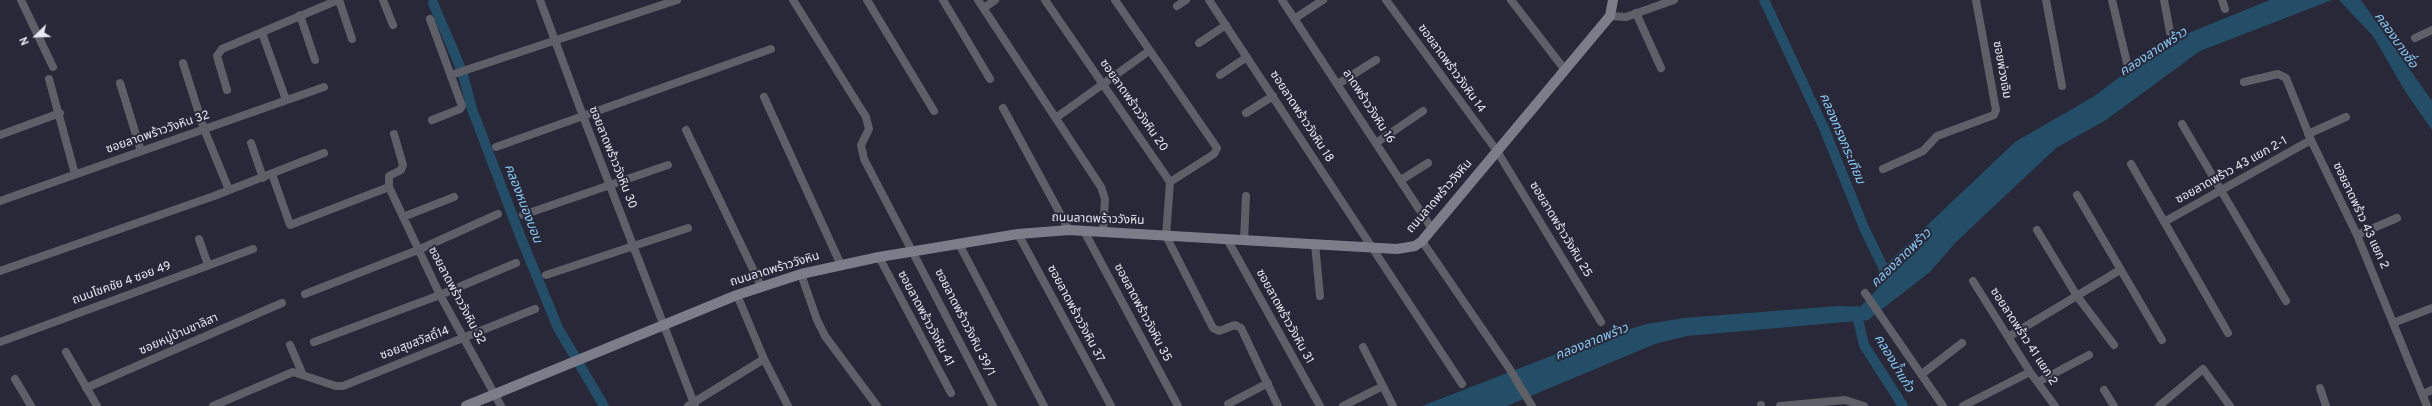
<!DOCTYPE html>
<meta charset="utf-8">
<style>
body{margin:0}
#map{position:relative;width:2432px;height:406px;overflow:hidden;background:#292838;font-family:Overpass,sans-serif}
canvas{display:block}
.north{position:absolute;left:16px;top:16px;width:40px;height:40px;-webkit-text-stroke:3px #292838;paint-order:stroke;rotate:247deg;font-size:11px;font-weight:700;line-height:16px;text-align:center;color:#e7e6f1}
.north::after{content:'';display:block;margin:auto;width:14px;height:18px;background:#e7e6f1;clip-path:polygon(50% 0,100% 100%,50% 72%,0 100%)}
</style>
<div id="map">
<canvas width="2432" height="406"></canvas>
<div class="north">N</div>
</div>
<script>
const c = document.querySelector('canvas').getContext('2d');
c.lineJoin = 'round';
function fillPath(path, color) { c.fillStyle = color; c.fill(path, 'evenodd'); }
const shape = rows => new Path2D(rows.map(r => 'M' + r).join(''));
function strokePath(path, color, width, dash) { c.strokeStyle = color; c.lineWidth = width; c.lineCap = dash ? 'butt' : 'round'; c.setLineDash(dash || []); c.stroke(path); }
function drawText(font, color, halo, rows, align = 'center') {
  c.font = font + ' Overpass,"Noto Sans Thai",sans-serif'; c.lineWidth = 4; c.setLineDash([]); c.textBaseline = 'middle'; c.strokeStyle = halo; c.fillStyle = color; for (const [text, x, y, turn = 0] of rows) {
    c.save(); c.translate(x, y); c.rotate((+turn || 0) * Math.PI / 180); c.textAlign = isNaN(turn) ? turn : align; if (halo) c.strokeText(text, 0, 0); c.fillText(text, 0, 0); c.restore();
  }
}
const water = shape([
 [2270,0,2332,0,2200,51,2106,120,2056,148,1956,242,1930,272,1868,320,1687,336,1655,344,1507,406,1422,406,1595,339,1647,324,1684,318,1838,306,1860,307,1876,291,1879,271,2015,142,2093,97,2133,67,2186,34],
 [2339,0,2361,0,2432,101,2432,130,2405,91,2373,36]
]);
const canal = shape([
 [1764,0,1824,128,1865,230,1889,279],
 [433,3,462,71,472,109,521,238,558,328,604,406],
 [1856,311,1864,345,1903,406]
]);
const minor = shape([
 [21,0,53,67],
 [339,0,352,39],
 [383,0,393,25],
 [540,0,583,116,695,406],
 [793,0,866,117,869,129,861,145,864,159,993,406],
 [867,0,934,111],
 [943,0,990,79],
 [978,0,1101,187,1105,199,1103,232],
 [1045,0,1170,182,1166,236,1213,328,1219,331,1235,325,1241,328,1278,406],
 [1115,0,1217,148,1214,154,1170,182],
 [1209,0,1462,384],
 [1282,0,1432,229],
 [1386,0,1497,151,1601,322],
 [1511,0,1565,70],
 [2046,0,2062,86],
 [2112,0,2127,63],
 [2164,0,2170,32],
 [2222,0,2225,9],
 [1177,6,1186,0],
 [984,8,995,0],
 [1636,13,1661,68],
 [300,15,315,60],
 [1610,16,1626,17,1674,0],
 [430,19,462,106,460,109,432,120],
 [1294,19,1323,0],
 [262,33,286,100],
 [2415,38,2432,30],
 [1199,43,1226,25],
 [183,63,204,129,229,190],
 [451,75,677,0],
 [1220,75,1247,57],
 [49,79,75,174],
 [2244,82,2278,74,2286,78,2311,140,2357,235,2427,406],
 [120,83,141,151],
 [1338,84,1376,60],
 [227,90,217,56,222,49,338,0],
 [764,97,841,265],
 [1003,108,1069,230],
 [1246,113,1273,96],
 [1057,117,1149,51],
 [2182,124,2286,301],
 [686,130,761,286],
 [394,134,403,165,401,170,389,176,389,187,440,295,501,406],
 [2308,134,2346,117],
 [0,135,60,113],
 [251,143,263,178],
 [1376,143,1423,111],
 [496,147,771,49],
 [2131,164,2228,333],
 [1883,169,1923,151,1937,136,1994,115,1996,110,1976,0],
 [272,174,290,225,389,187],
 [1401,180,1428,163],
 [2077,195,2162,340],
 [0,201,324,87],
 [523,215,668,165],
 [403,217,454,197],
 [2164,222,2311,140],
 [2037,230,2077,296,2114,345],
 [1084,231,1178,406],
 [1018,234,1111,406],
 [2357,235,2397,218],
 [199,239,208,265],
 [1227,239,1320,406],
 [1244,240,1246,196],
 [1422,241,1509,368,1532,406],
 [959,244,1044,406],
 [1315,244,1320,296],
 [879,257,951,393],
 [0,271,214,196,324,153],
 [801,274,817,320,825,336,877,406],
 [546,275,688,228],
 [1973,281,2030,372,2055,406],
 [1865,293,1943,406],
 [305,294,418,250,498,214],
 [737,295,764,359,788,406],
 [2393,323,2432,308],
 [2008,337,2120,270],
 [0,342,253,249],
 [314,342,440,295,516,263],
 [290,345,303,375],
 [1363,347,1393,406],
 [66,352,97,406],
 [1922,374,1962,343],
 [15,379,31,406],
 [2038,382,2089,355],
 [86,388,282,303],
 [2320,388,2326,406],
 [2104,390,2114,406],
 [2423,394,2432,390],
 [1228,404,1268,383],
 [213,406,293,372,336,386,343,386,535,309],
 [688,406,764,359],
 [1343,406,1383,386],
 [1761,406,1761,405],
 [1780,406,1845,400,1864,406],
 [1963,406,2030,372],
 [2159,406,2203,369,2230,406]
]);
const secondary = shape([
 [466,406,737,295,801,274,879,257,1018,234,1069,230,1397,249,1415,246,1422,241,1610,16,1613,0]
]);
const streetNames = [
 ["ซอยลาดพร้าววังหิน 14",1451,69,54],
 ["ซอยพ่วงเจิม",2001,70,80],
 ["ซอยลาดพร้าววังหิน 20",1133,106,55],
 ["ลาดพร้าววังหิน 16",1368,107,57],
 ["ซอยลาดพร้าววังหิน 18",1301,117,57],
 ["ซอยลาดพร้าววังหิน 32",158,133,-19],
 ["ซอยลาดพร้าววังหิน 30",612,158,68],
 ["ซอยลาดพร้าว 43 แยก 2-1",2232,171,-29],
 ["ถนนลาดพร้าววังหิน",1440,197,-49],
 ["ซอยลาดพร้าว 43 แยก 2",2360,216,65],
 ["ถนนลาดพร้าววังหิน",1098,220,2],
 ["ซอยลาดพร้าววังหิน 25",1560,230,59],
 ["ถนนลาดพร้าววังหิน",775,270,-17],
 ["ถนนโชคชัย 4 ซอย 49",122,284,-20],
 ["ซอยลาดพร้าววังหิน 32",456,296,62],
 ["ซอยลาดพร้าววังหิน 35",1142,313,62],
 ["ซอยลาดพร้าววังหิน 37",1075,314,62],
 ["ซอยลาดพร้าววังหิน 31",1284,317,61],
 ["ซอยลาดพร้าววังหิน 41",925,319,62],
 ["ซอยลาดพร้าววังหิน 39/1",964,323,63],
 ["ซอยหมู่บ้านชาลิสา",179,335,-24],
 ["ซอยลาดพร้าว 41 แยก 2",2023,337,57],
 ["ซอยสุขสวัสดิ์14",415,344,-21]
];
const waterNames = [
 ["คลองบางซื่อ",2395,41,55],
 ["คลองลาดพร้าว",2154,53,-33],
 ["คลองทรงกระเทียม",1841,139,67],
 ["คลองหนองบอน",522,204,69],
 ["คลองลาดพร้าว",1902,259,-44],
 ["คลองลาดพร้าว",1592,343,-22],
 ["คลองน้ำแก้ว",1893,364,59]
];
fillPath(water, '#244d67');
strokePath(canal, '#244d67', 10);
strokePath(minor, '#5f5f68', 8);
strokePath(secondary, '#7d7d8a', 10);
drawText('12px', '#e7e6f1', '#292838', streetNames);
drawText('italic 13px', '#87caf8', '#292838', waterNames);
</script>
